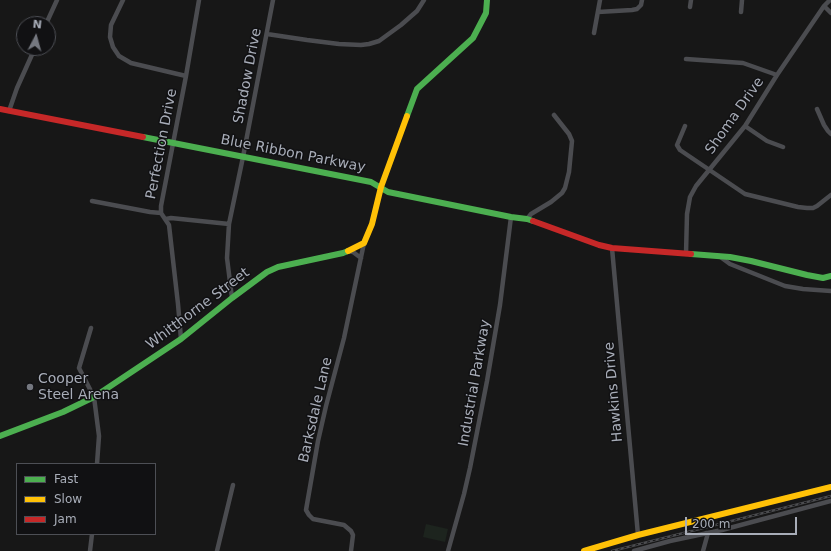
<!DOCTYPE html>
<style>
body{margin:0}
#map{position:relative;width:831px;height:551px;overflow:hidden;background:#171717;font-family:"DejaVu Sans",sans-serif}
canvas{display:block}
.legend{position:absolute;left:16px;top:463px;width:140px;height:72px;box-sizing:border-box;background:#111113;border:1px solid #4d4f55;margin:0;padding:5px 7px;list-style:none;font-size:12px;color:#a8adb8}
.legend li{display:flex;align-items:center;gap:8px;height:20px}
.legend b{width:20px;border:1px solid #4d4f55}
.north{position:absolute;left:16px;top:16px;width:40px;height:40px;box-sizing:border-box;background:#111113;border:1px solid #4d4f55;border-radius:50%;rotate:6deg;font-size:11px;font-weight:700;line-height:16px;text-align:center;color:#a8adb8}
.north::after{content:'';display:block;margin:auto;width:14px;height:18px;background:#757880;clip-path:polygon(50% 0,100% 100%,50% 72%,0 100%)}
.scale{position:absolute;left:685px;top:517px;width:112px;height:18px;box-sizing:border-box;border:2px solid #a8adb8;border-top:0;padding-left:5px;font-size:12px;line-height:14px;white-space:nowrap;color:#a8adb8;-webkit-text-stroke:3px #111113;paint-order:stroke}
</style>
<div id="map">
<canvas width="831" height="551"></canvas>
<ul class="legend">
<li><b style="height:5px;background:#4caf50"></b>Fast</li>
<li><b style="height:5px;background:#ffc107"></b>Slow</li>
<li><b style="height:5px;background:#c62828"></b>Jam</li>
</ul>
<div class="north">N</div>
<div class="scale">200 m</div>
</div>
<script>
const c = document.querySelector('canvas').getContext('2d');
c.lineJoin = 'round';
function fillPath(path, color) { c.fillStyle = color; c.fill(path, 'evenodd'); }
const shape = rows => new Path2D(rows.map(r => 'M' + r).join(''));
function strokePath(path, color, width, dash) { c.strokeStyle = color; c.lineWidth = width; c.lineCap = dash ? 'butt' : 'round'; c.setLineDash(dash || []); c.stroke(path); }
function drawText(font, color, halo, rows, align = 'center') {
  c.font = font + ' "DejaVu Sans",sans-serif'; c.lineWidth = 3; c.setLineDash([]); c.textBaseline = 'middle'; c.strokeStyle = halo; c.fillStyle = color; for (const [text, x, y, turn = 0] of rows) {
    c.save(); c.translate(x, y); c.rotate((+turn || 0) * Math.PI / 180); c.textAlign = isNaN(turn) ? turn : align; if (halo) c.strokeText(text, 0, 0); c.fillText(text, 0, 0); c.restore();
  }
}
const green = shape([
 [426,524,448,529,445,542,423,537]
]);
const street = shape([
 [123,0,111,25,110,37,113,47,119,56,131,63,186,76],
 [824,6,831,13],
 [690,7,691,0],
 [598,12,632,10,637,9,641,5,642,0],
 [741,12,742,0],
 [46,24,57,0],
 [594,33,600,0],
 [267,34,307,40,339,44,361,45,369,44,379,41,401,25,417,11,424,0],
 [686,59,743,63,777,75],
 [817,109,824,125,828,131,831,134],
 [9,111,17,88,35,48],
 [685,126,677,145,680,150,745,194,798,207,807,208,813,208,817,206,831,195],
 [745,126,767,141,783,147],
 [92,201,150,212,161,213],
 [166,219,171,218,229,224],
 [527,219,531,214,551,202,562,193,565,188,569,172,572,141,569,134,554,115],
 [612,248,638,535],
 [348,251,353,252,361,258],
 [686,254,687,214,690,197,696,186,745,126,777,75,824,6,830,0],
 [719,256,730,264,785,286,803,289,831,291],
 [232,298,227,258,229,224,243,157,273,0],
 [91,328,79,368,94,397,99,436,97,464],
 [181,339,178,304,169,225,161,213,161,206,186,76,199,0],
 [90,551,92,534],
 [217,551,233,485],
 [351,551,353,535,351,531,344,525,313,519,309,515,306,510,318,441,326,406,344,338,364,243],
 [448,551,464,494,470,468,487,381,500,305,511,217],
 [634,551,670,541,722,530,831,501],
 [703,551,708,533,706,533]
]);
const fast = shape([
 [407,116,417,89,473,38,486,13,487,0],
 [143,137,371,182,388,192,511,217,527,219,533,221],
 [691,254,730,257,751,261,807,275,823,278,831,276],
 [0,436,63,412,94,397,181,339,232,298,267,272,278,267,343,253,348,251]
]);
const slow = shape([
 [348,251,364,243,372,224,381,187,407,116],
 [584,551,638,535,831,487]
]);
const jam = shape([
 [0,109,143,137],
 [533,221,599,245,612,248,691,254]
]);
const rail = shape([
 [612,551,831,496]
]);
const markers = [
 [30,387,4,"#757880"]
];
const streetNames = [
 ["Shadow Drive",248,76,-79],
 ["Shoma Drive",735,116,-55],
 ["Perfection Drive",162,144,-79],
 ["Blue Ribbon Parkway",293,154,11],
 ["Whitthorne Street",198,309,-37],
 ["Industrial Parkway",475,383,-80],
 ["Hawkins Drive",614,392,-95],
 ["Barksdale Lane",316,410,-77]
];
const poiNames = [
 ["Cooper",38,379],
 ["Steel Arena",38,395]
];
fillPath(green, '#1d241e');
strokePath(street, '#4b4c50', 4.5);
strokePath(fast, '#4caf50', 6);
strokePath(slow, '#ffc107', 6);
strokePath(jam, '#c62828', 6);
strokePath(rail, '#4b4c4f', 2.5);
strokePath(rail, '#111113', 1, [3]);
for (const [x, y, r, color] of markers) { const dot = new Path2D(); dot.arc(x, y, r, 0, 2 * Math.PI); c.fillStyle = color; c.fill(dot); strokePath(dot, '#111113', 1.5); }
drawText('14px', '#a8adb8', '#111113', streetNames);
drawText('14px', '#a8adb8', '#111113', poiNames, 'left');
</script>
